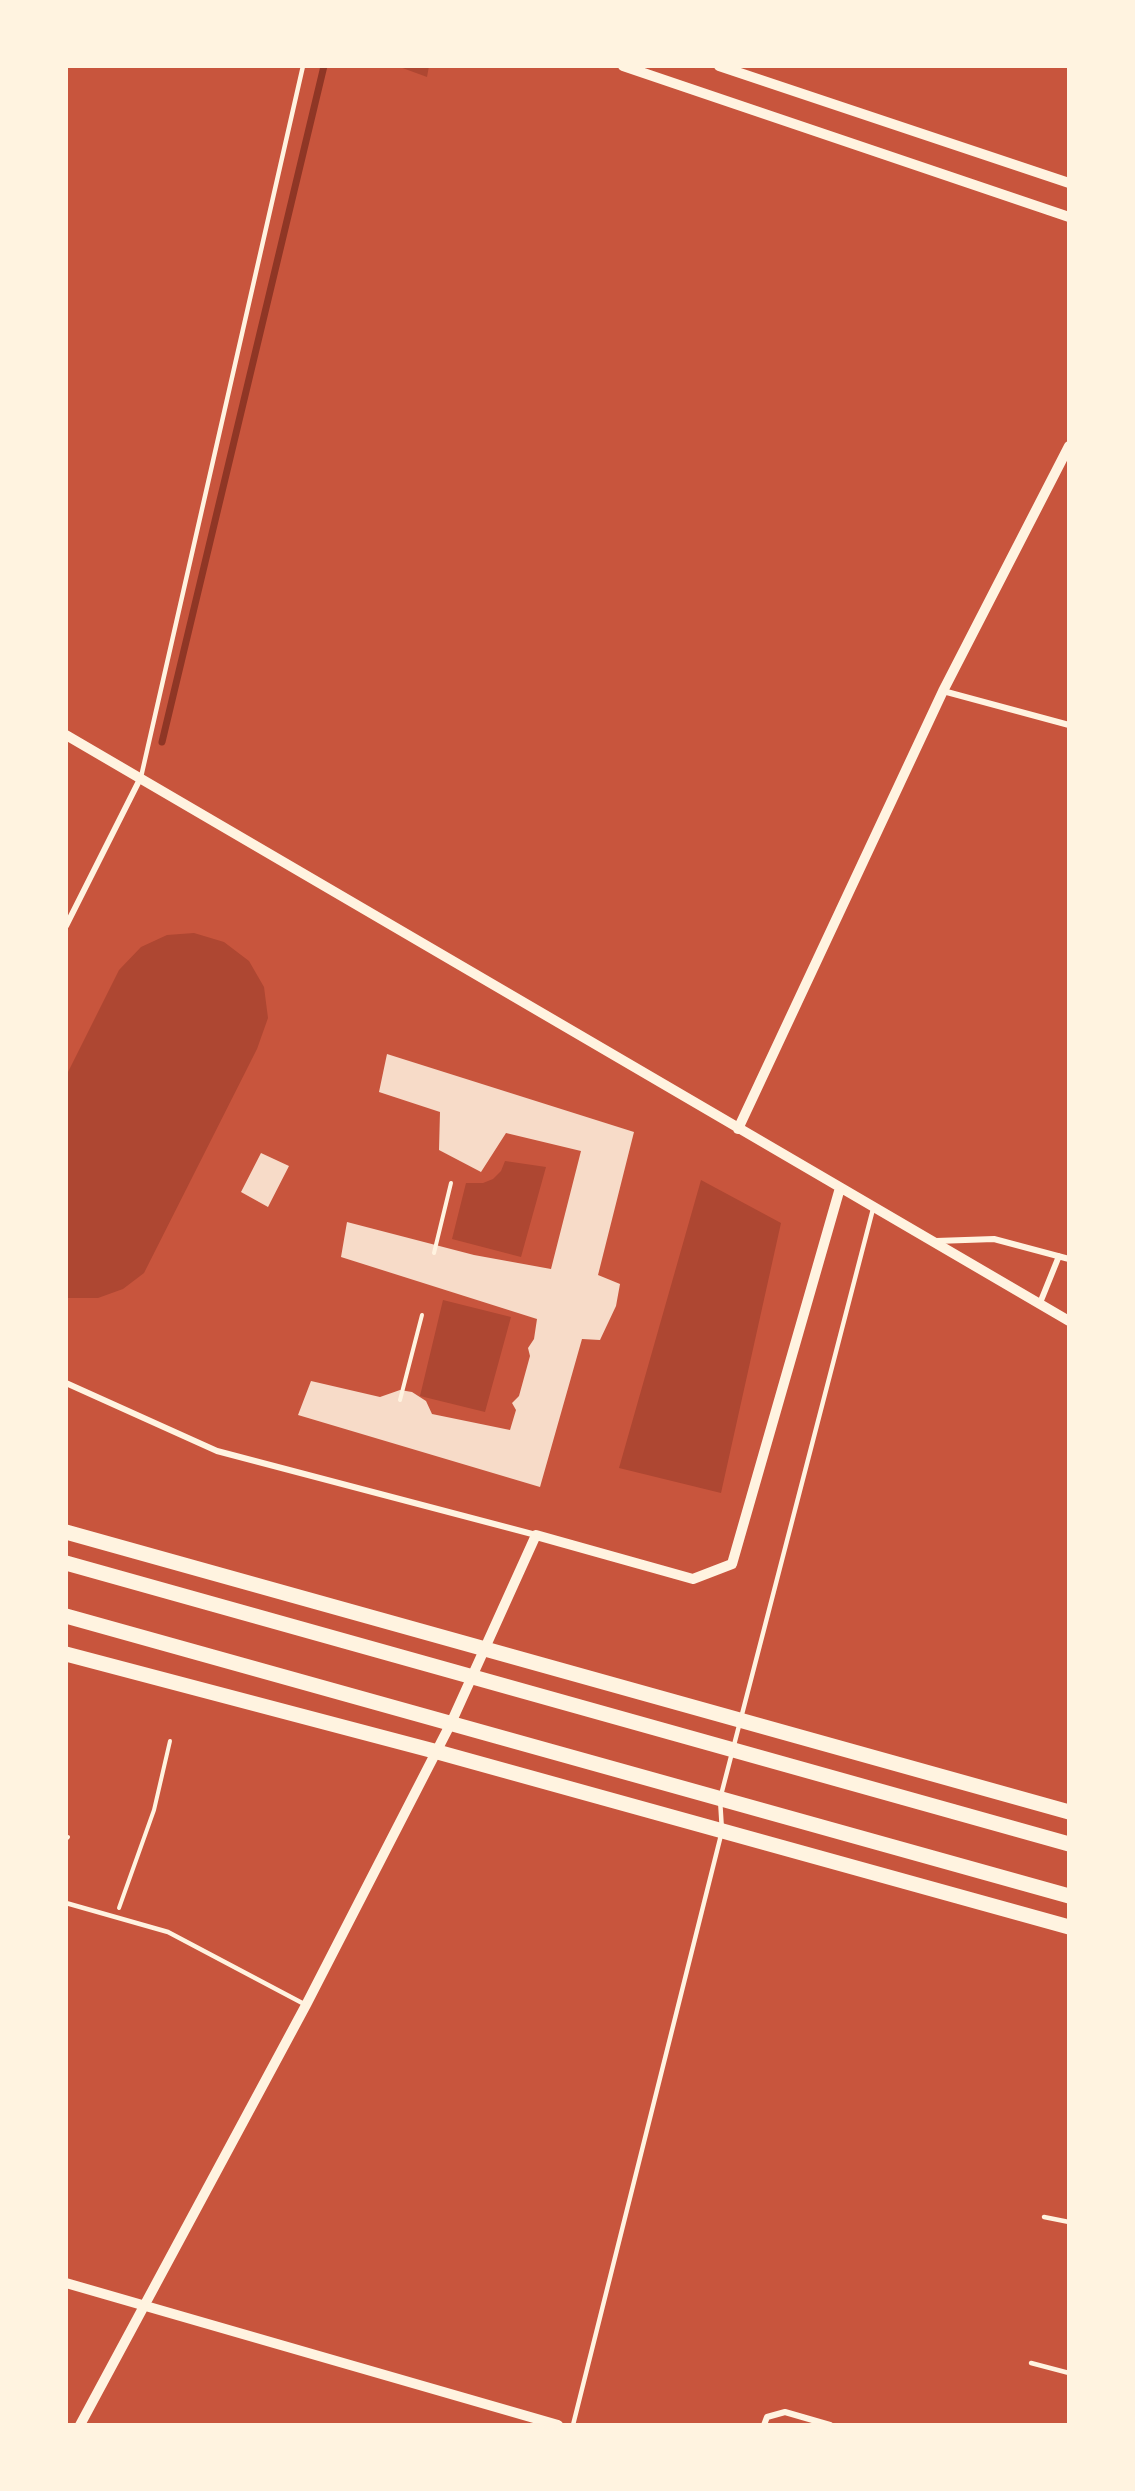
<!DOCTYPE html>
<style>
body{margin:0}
#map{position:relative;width:1135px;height:2491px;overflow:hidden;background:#c8553d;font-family:Karla,sans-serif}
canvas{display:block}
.frame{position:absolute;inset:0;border:68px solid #fff3e0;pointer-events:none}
</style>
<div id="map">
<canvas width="1135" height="2491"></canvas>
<div class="frame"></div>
</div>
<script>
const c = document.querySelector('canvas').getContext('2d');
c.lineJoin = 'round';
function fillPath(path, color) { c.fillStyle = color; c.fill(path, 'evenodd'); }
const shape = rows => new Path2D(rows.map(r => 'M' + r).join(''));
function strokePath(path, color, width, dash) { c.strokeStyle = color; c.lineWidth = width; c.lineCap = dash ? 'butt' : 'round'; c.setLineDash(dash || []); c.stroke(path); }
const green = shape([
 [397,66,429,66,427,77],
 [194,933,224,942,249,961,264,987,268,1018,257,1049,144,1273,123,1289,98,1298,66,1298,66,1076,119,970,141,947,167,935],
 [505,1161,546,1167,521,1257,452,1239,466,1183,483,1183,493,1179,501,1171],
 [701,1180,781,1223,721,1493,619,1468],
 [443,1300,511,1317,485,1412,420,1396]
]);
const stream = shape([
 [162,742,324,66]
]);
const building = shape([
 [387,1054,634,1132,598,1275,620,1284,616,1306,600,1340,582,1339,540,1487,298,1415,311,1381,380,1397,400,1390,412,1392,426,1401,432,1414,510,1430,516,1410,512,1403,519,1396,530,1356,528,1348,534,1339,537,1319,341,1257,347,1222,474,1255,551,1269,581,1151,506,1133,481,1172,439,1150,440,1112,379,1092],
 [261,1153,289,1166,268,1207,241,1192]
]);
const path = shape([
 [434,1253,451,1183],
 [400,1400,422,1315],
 [66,1839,68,1837],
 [119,1908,154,1810,170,1741]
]);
const service = shape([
 [141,777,303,66],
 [66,1903,168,1932,306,2005],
 [1044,2217,1069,2222],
 [1031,2363,1069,2373],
 [573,2425,722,1831,720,1799,873,1209]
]);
const minor = shape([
 [943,691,1069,725],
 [66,926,141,777],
 [936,1241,994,1239,1069,1259],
 [1040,1303,1059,1256],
 [66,1383,217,1451,536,1535],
 [764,2425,767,2417,785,2412,830,2425]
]);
const tertiary = shape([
 [623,66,1069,217],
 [719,66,1069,183],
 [66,735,1069,1321],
 [738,1129,943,691,1069,446],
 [66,2283,558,2425],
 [80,2425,306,2005,451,1723,536,1535,693,1579,732,1564,840,1188]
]);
const primary = shape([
 [66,1532,1069,1812],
 [66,1563,1069,1844],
 [66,1616,1069,1896],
 [66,1654,434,1751,1069,1927]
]);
fillPath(green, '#ae4732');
strokePath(stream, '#8f3625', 7);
fillPath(building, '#f7dbc8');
strokePath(path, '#fff3e0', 4);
strokePath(service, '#fff3e0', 4.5);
strokePath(minor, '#fff3e0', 6);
strokePath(tertiary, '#fff3e0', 10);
strokePath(primary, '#fff3e0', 15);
</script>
